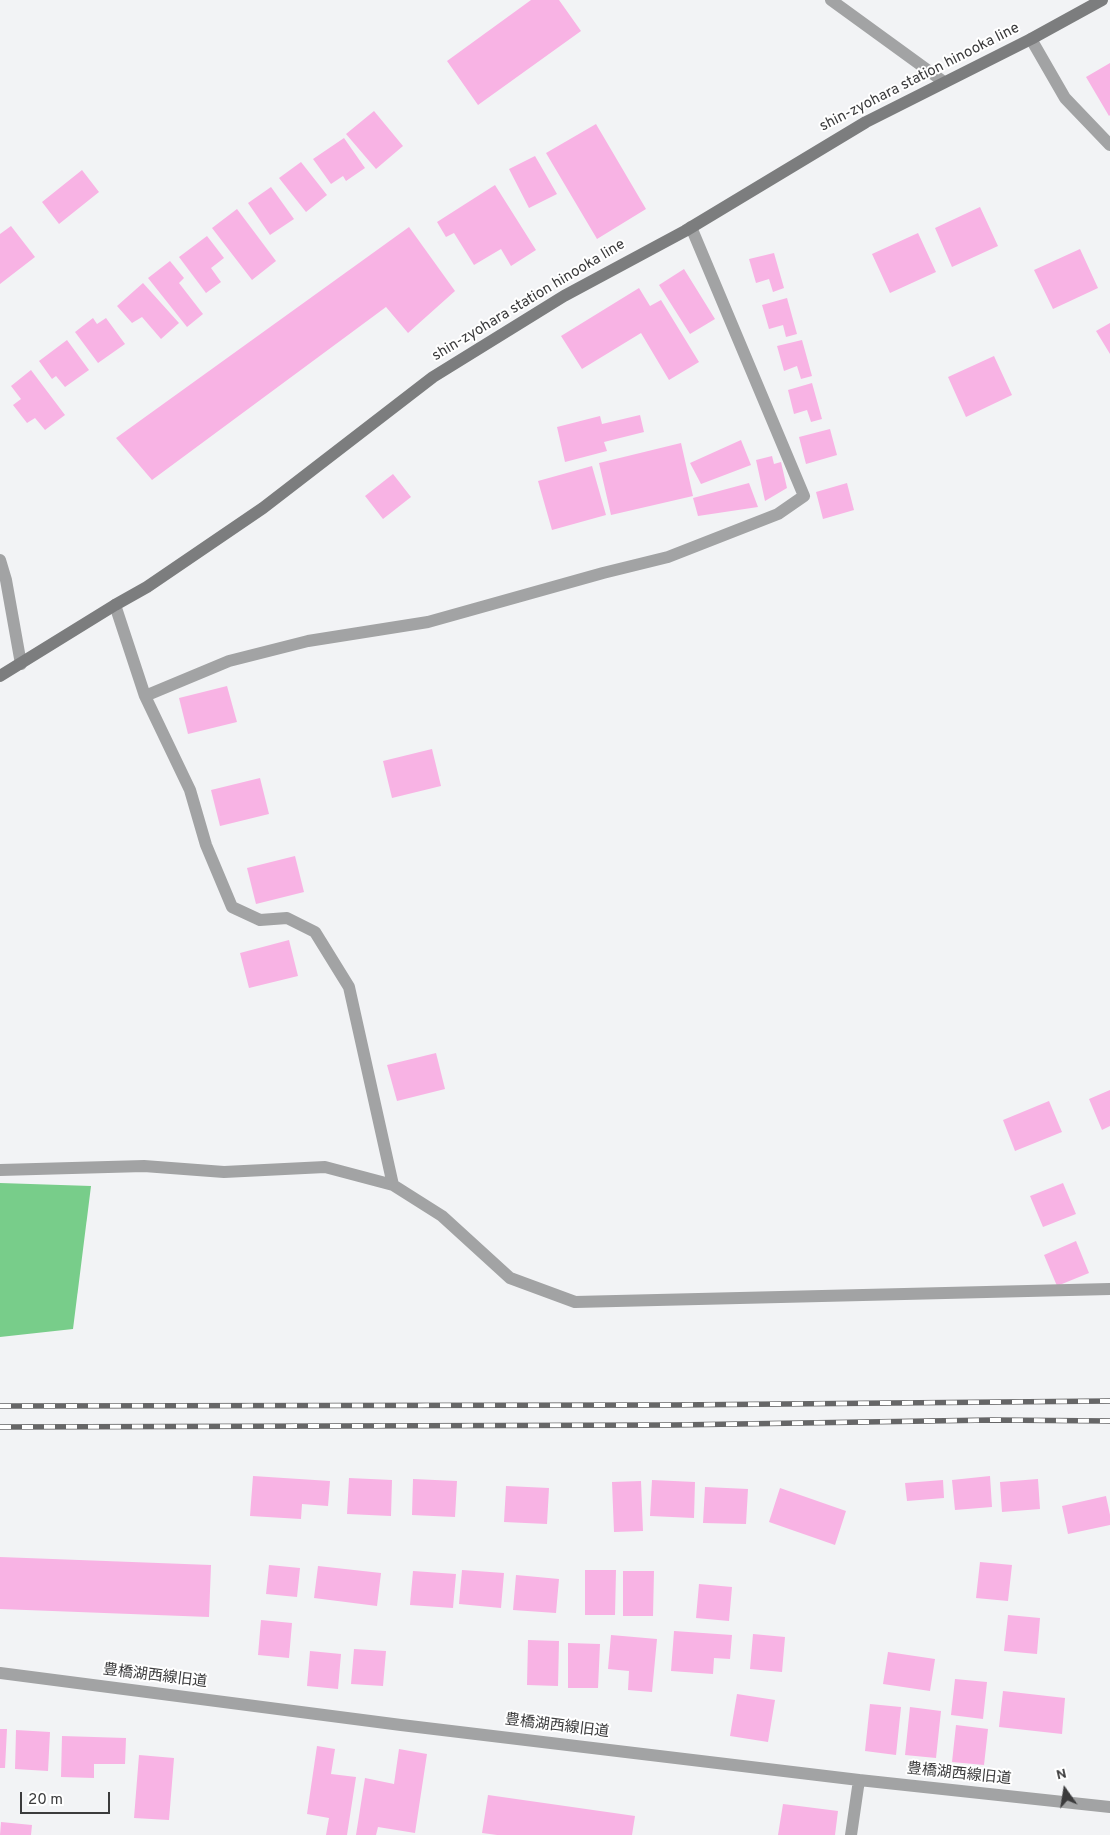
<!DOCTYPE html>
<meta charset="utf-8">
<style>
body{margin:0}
#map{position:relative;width:1110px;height:1835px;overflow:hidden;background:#f2f3f5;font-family:Overpass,sans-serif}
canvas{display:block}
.north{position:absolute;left:1040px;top:1765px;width:50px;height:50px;-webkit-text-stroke:4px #fff;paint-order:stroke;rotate:347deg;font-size:14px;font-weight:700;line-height:20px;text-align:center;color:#3b3b3c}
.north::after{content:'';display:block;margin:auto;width:18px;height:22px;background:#3b3b3c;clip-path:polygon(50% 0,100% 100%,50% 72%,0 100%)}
.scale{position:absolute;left:20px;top:1792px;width:90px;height:22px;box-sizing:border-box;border:2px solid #3b3b3c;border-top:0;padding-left:6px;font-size:15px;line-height:18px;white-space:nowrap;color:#3b3b3c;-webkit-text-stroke:4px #fff;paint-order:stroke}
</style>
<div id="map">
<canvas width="1110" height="1835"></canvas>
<div class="north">N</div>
<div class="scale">20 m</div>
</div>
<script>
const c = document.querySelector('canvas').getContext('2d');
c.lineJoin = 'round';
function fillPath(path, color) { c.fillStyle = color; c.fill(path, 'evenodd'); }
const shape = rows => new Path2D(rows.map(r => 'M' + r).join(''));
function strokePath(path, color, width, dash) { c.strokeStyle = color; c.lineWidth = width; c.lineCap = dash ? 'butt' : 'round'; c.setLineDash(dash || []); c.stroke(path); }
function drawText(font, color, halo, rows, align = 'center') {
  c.font = font + ' Overpass,"Noto Sans JP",sans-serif'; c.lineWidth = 4; c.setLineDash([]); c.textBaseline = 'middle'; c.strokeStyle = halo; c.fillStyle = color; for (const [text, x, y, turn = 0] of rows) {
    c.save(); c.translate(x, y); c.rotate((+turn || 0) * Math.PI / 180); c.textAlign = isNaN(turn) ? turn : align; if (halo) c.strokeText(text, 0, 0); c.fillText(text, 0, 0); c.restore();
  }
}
const forest = shape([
 [0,1183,91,1186,73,1329,0,1337]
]);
const building = shape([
 [531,0,559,0,581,31,478,105,447,61],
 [1110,63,1110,115,1109,116,1086,77],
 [374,111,403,146,376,169,346,134],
 [596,124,646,209,597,239,546,153],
 [344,138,365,168,346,181,343,176,331,184,313,159],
 [535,156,557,194,529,208,509,169],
 [301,162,327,195,306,212,279,178],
 [82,170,99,192,59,224,42,202],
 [495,185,536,250,511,266,501,249,474,265,454,233,446,237,437,222],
 [271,187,294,219,270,235,248,203],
 [980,207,998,246,952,267,935,228],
 [237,209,276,261,252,280,212,228],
 [11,226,35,257,0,284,0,234],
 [409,227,455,291,408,333,386,307,152,480,116,438],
 [918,233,936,272,890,293,872,254],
 [207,236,224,258,211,268,221,282,206,293,179,257],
 [1080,249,1098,288,1053,309,1034,270],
 [774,253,784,288,773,292,769,279,756,283,749,259],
 [170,261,184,278,179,283,203,314,187,327,148,278],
 [684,269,715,319,690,334,659,285],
 [143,283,179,323,161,339,142,317,132,323,117,306],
 [639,288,650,306,661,300,699,362,669,380,641,333,582,369,561,336],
 [787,298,797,334,786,337,783,325,769,329,762,305],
 [93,318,97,324,106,318,125,344,98,363,75,332],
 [1110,323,1110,354,1096,331],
 [67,340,89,370,65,387,56,376,52,379,39,361],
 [802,340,812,376,801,379,797,366,784,371,777,346],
 [994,356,1012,395,966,417,948,377],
 [31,370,65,415,45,430,35,418,27,423,13,405,21,399,11,386],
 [812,383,822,419,811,422,807,410,794,414,788,390],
 [640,415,644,432,604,442,607,451,565,462,557,427,600,416,602,424],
 [830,429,837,455,806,464,799,437],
 [741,440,751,465,701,484,690,463],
 [681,443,693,496,611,515,599,463],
 [772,456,774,464,781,462,787,488,765,501,756,460],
 [592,466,606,515,552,530,538,481],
 [393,474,411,497,383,519,365,496],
 [749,483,758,507,698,516,693,498],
 [847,483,854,510,823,519,816,492],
 [227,686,237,722,188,734,179,698],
 [432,749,441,786,392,798,383,761],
 [260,778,269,814,220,826,211,790],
 [295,856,304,892,256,904,247,868],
 [289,940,298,976,249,988,240,953],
 [436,1053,445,1089,397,1101,387,1065],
 [1110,1090,1110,1126,1102,1130,1089,1099],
 [1049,1101,1062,1132,1015,1151,1003,1120],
 [1063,1183,1076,1214,1043,1227,1030,1196],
 [1076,1241,1089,1273,1057,1286,1044,1255],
 [253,1476,330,1481,328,1506,302,1504,301,1519,250,1516],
 [990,1476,992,1507,955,1510,952,1480],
 [349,1478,392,1480,391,1516,347,1514],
 [413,1479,457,1481,455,1517,412,1515],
 [1038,1479,1040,1509,1002,1512,1000,1482],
 [652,1480,695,1482,694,1518,650,1516],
 [943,1480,944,1498,907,1501,905,1483],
 [641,1481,643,1531,614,1532,612,1482],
 [506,1486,549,1488,547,1524,504,1522],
 [705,1487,748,1489,746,1524,703,1523],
 [780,1488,846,1511,835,1545,769,1522],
 [1106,1496,1110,1515,1110,1525,1068,1534,1062,1506],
 [0,1557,211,1565,209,1617,0,1609],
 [980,1562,1012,1565,1008,1601,976,1598],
 [269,1565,300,1568,297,1597,266,1594],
 [318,1566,381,1573,377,1606,314,1598],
 [462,1570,504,1573,501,1608,459,1604],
 [585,1570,616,1570,615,1615,585,1615],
 [413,1571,456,1574,453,1608,410,1605],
 [623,1571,654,1571,653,1616,623,1616],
 [516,1575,559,1579,556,1613,513,1610],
 [699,1584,732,1587,729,1621,696,1618],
 [1008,1615,1040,1618,1037,1654,1004,1651],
 [261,1620,292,1623,289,1658,258,1655],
 [674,1631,732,1635,730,1659,714,1658,713,1674,671,1671],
 [753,1634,785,1637,782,1672,750,1669],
 [611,1635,657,1639,652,1692,628,1690,629,1671,608,1669],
 [528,1640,559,1641,558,1686,527,1685],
 [568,1643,600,1644,598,1688,568,1688],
 [354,1649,386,1651,383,1686,351,1684],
 [310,1651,341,1654,338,1689,307,1686],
 [888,1652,935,1659,930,1691,883,1684],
 [955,1679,987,1682,983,1719,951,1715],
 [1003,1691,1065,1698,1062,1734,999,1727],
 [737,1694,775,1700,768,1742,730,1736],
 [870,1704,901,1707,896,1755,865,1751],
 [910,1707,941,1711,936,1758,905,1755],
 [956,1725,988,1729,984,1765,952,1762],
 [0,1729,7,1729,5,1768,0,1768],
 [16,1730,50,1732,48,1771,15,1769],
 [62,1736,126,1738,125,1764,94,1764,94,1778,61,1777],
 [317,1746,335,1749,331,1774,356,1777,347,1835,326,1835,329,1818,307,1814],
 [399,1749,427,1754,415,1833,378,1827,376,1835,356,1835,365,1778,394,1784],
 [139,1755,174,1758,169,1820,134,1818],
 [488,1795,635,1816,632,1835,497,1835,482,1833],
 [783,1804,838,1811,835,1835,778,1835],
 [1,1822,32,1825,31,1835,0,1835]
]);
const street = shape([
 [831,0,944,82],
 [1031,39,1065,98,1110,145],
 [0,560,6,580,21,664],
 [115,605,145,696,190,790,206,845,232,907,260,920,287,918,315,932,349,987,393,1185],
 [145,696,229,661,308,641,428,622,603,573,668,557,778,514,804,496,691,227],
 [0,1170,144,1166,224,1172,325,1167,393,1185,442,1216,510,1278,575,1302,1110,1289],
 [0,1673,401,1725,859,1780,1110,1807],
 [851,1835,859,1780]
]);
const secondary = shape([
 [0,676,115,605,147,587,263,508,433,377,564,296,685,231,866,122,1031,39,1102,0]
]);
const rail = shape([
 [0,1406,674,1405,1110,1401],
 [0,1427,674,1425,992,1420,1110,1421]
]);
const streetNames = [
 ["shin-zyohara station hinooka line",920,78,-27],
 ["shin-zyohara station hinooka line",529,301,-31],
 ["豊橋湖西線旧道",155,1677,7],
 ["豊橋湖西線旧道",557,1727,7],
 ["豊橋湖西線旧道",959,1775,6]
];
fillPath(forest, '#78cd8a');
fillPath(building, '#f8b3e4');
strokePath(street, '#a2a3a4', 12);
strokePath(secondary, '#7c7d7e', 12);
strokePath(rail, '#666667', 5.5);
strokePath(rail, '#fff', 4, [11]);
drawText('15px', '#3b3b3c', '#fff', streetNames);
</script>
